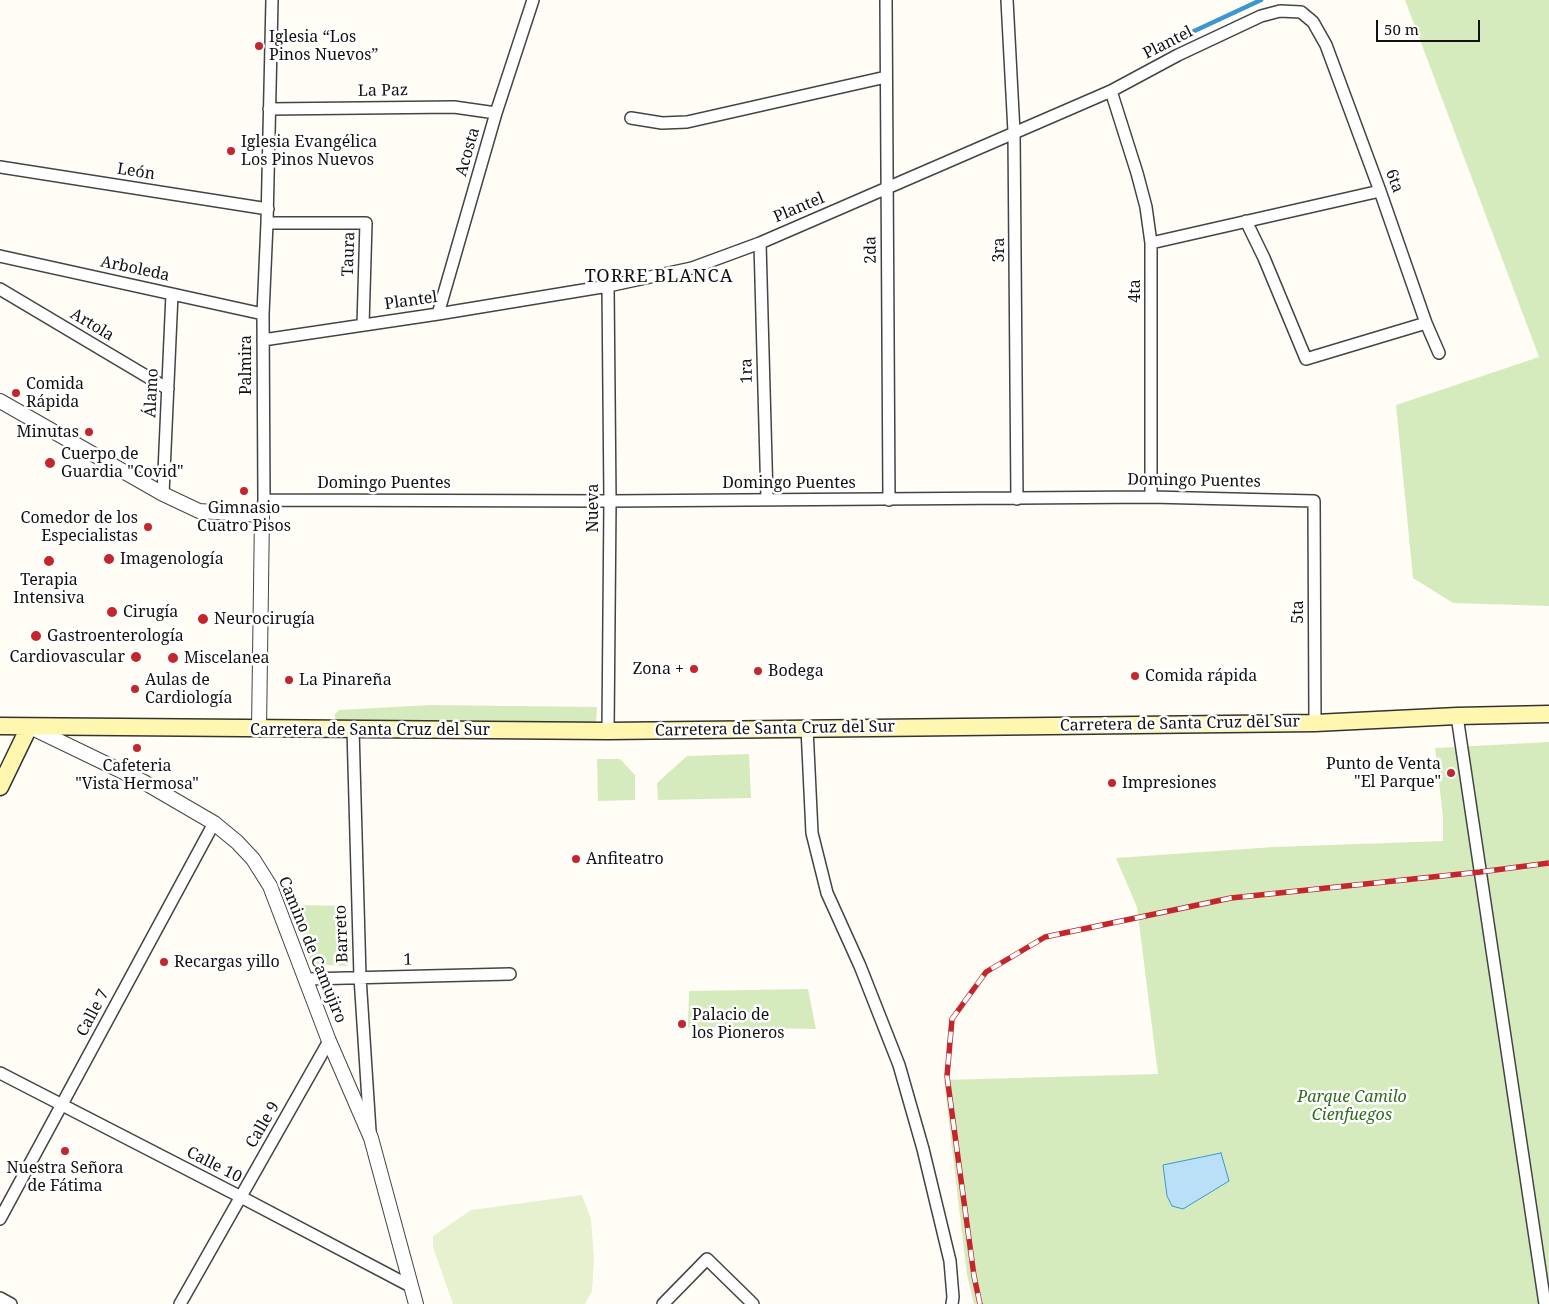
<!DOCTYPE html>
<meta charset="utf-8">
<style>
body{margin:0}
#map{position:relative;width:1549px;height:1304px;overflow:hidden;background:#fffdf5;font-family:"Noto Serif",serif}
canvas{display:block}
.scale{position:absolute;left:1376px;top:20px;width:104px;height:22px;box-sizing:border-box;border:2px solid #111;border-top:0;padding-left:6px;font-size:15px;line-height:18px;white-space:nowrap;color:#111;-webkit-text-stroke:4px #fff;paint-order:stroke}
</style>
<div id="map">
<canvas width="1549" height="1304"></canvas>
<div class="scale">50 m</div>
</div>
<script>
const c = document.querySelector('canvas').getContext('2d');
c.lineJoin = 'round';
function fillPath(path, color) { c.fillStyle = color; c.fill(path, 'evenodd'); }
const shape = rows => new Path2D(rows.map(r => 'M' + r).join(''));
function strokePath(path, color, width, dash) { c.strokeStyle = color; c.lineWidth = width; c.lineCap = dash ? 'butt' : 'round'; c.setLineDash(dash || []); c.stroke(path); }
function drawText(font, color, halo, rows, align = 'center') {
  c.font = font + ' "Noto Serif",serif'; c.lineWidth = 5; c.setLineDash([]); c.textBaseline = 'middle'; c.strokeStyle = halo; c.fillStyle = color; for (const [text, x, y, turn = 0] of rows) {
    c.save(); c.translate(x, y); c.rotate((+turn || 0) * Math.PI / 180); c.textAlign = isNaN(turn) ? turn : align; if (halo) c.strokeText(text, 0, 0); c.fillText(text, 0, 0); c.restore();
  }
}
const green = shape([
 [1405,0,1549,0,1549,606,1453,603,1413,578,1396,405,1539,357],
 [430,705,597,707,596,722,337,722,335,719,335,714,339,710],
 [1549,742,1549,1304,974,1304,967,1275,944,1080,1158,1074,1137,907,1116,858,1274,847,1443,841,1443,817,1435,748],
 [749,754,751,798,658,800,657,783,687,756],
 [597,759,620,759,635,775,635,800,598,801],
 [295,905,348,906,348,966,311,964],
 [808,989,816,1029,688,1027,689,991]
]);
const pitch = shape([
 [582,1195,591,1219,594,1259,592,1291,585,1304,453,1304,433,1247,433,1236,471,1210]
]);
const water = shape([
 [1221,1153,1229,1181,1183,1209,1172,1206,1167,1196,1163,1165,1221,1153]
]);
const stream = shape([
 [1190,33,1261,0]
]);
const minor = shape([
 [886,0,889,500],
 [1007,0,1014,132,1017,499],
 [1111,91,1137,173,1146,207,1151,243,1151,497],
 [269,109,454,107,496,113],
 [631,118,662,123,687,122,886,77],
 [0,167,268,209],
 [1246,221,1264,258,1306,359,1426,323],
 [267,223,366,223,363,325],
 [760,243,767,499],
 [1151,243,1380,191],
 [0,256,263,314],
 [0,289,168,389],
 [438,314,496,113,533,0],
 [263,340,438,314,608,286,692,268,760,243,1111,91,1178,55,1261,16,1280,11,1301,12,1313,22,1326,45,1380,191,1426,323,1439,353],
 [163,494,172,294],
 [264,500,610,501,1151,497,1314,501,1315,723],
 [262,515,264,500,263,314,267,223,272,0],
 [1457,716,1545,1304],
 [807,728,812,833,827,893,860,966,899,1065,923,1149,950,1261,953,1297,952,1304],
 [353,729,360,977,370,1131],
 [608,731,610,501,608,286],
 [307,979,510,974],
 [0,1073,241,1197,412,1287],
 [0,1219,214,823],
 [0,1298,11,1304],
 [180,1304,329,1041],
 [663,1304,707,1259,753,1304]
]);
const tertiary = shape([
 [0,401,163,494,199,511,262,515,259,729],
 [30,727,142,781,214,823,237,842,253,859,270,886,329,1041,371,1138,416,1304]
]);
const secondary = shape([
 [0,726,608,731,1315,723,1457,716,1549,714],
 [0,787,29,727]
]);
const rail = shape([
 [980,1304,974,1276,947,1076,952,1019,986,972,1045,937,1231,898,1480,872,1549,863]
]);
const markers = [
 [259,46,5,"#c4262e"],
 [231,151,5,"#c4262e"],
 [16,393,5,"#c4262e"],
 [89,432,5,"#c4262e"],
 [50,463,6,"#c4262e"],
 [244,491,5,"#c4262e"],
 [148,527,5,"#c4262e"],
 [109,559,6,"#c4262e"],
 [49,561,6,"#c4262e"],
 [112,612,6,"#c4262e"],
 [203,619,6,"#c4262e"],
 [36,636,6,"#c4262e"],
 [136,657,6,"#c4262e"],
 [173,658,6,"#c4262e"],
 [694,669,5,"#c4262e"],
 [758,671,5,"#c4262e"],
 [1135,676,5,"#c4262e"],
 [289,680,5,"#c4262e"],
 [135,689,5,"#c4262e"],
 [137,748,5,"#c4262e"],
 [1451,773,5,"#c4262e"],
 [1112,783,5,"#c4262e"],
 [576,859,5,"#c4262e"],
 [164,962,5,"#c4262e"],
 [682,1024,5,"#c4262e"],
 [65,1151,5,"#c4262e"]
];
const poiNames = [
 ["Iglesia “Los",269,37],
 ["Pinos Nuevos”",269,55],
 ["Iglesia Evangélica",241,142],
 ["Los Pinos Nuevos",241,160],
 ["Comida",26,384],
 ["Rápida",26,402],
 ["Minutas",79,432,"right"],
 ["Cuerpo de",61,454],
 ["Guardia \"Covid\"",61,472],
 ["Gimnasio",244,508,"center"],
 ["Cuatro Pisos",244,526,"center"],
 ["Comedor de los",138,518,"right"],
 ["Especialistas",138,536,"right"],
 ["Imagenología",120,559],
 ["Terapia",49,580,"center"],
 ["Intensiva",49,598,"center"],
 ["Cirugía",123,612],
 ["Neurocirugía",214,619],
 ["Gastroenterología",47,636],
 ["Cardiovascular",125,657,"right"],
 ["Miscelanea",184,658],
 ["Zona +",684,669,"right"],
 ["Bodega",768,671],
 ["Comida rápida",1145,676],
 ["Aulas de",145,680],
 ["Cardiología",145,698],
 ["La Pinareña",299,680],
 ["Punto de Venta",1441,764,"right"],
 ["\"El Parque\"",1441,782,"right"],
 ["Cafeteria",137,766,"center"],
 ["\"Vista Hermosa\"",137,784,"center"],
 ["Impresiones",1122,783],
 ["Anfiteatro",586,859],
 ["Recargas yillo",174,962],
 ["Palacio de",692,1015],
 ["los Pioneros",692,1033],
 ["Nuestra Señora",65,1168,"center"],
 ["de Fátima",65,1186,"center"]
];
const streetNames = [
 ["Plantel",1168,43,-27],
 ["La Paz",383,91,-1],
 ["Acosta",468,152,-74],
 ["León",136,172,9],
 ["6ta",1394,181,70],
 ["Plantel",799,208,-23],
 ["2da",871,250,-91],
 ["3ra",999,250,-90],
 ["Taura",349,254,-88],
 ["Arboleda",135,269,12],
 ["4ta",1135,291,-90],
 ["Plantel",411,301,-8],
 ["Artola",92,325,31],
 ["Palmira",246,365,-90],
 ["1ra",747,371,-91],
 ["Álamo",152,393,-87],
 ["Domingo Puentes",1194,481,1],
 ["Domingo Puentes",384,483],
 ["Domingo Puentes",789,483],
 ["Nueva",593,508,-90],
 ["5ta",1298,612,-90],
 ["Carretera de Santa Cruz del Sur",1180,724,-1],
 ["Carretera de Santa Cruz del Sur",775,729,-1],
 ["Carretera de Santa Cruz del Sur",370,730],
 ["Barreto",342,934,-92],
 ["Camino de Camujiro",312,950,68],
 ["1",408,960,-1],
 ["Calle 7",93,1013,-62],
 ["Calle 9",263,1125,-60],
 ["Calle 10",214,1165,27]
];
const parkNames = [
 ["Parque Camilo",1352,1097],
 ["Cienfuegos",1352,1115]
];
const neighbourhoodNames = [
 ["TORRE BLANCA",659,277]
];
fillPath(green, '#d5ebbd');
fillPath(pitch, '#e6f2cf');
fillPath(water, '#b9e0f7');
strokePath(water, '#3f96cf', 1);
strokePath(stream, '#3f96cf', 4.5);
strokePath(minor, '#444', 14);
strokePath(tertiary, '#444', 16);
strokePath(secondary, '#333', 19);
strokePath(minor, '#fff', 11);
strokePath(tertiary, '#fff', 14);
strokePath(secondary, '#fff6b0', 16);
strokePath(rail, '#c4262e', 5.5);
strokePath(rail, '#fff', 4, [11]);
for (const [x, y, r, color] of markers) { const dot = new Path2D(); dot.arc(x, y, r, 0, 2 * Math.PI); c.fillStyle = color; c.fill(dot); strokePath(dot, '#fff', 2); }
drawText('16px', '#111', '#fff', poiNames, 'left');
drawText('16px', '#111', '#fff', streetNames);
drawText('italic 16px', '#2f6b1f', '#fff', parkNames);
c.letterSpacing = '1px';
drawText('18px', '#111', '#fff', neighbourhoodNames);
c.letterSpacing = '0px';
</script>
